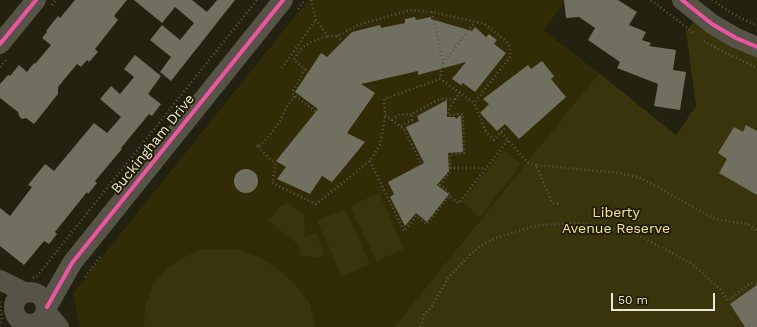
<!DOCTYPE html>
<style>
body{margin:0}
#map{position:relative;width:757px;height:327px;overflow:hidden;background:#23210f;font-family:"Work Sans",sans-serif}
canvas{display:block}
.scale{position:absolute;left:611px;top:293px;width:104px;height:18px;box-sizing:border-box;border:2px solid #e8e6d4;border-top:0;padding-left:5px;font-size:12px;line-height:14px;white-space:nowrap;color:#e8e6d4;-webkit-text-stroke:3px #211d00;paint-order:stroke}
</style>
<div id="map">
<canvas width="757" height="327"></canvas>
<div class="scale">50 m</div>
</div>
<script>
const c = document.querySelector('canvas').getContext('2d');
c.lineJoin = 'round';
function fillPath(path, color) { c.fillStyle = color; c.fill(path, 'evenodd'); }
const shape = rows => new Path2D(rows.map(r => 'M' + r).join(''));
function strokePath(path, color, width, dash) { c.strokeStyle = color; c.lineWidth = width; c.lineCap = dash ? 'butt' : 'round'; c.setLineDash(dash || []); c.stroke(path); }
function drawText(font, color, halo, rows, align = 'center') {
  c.font = font + ' "Work Sans",sans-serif'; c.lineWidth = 4; c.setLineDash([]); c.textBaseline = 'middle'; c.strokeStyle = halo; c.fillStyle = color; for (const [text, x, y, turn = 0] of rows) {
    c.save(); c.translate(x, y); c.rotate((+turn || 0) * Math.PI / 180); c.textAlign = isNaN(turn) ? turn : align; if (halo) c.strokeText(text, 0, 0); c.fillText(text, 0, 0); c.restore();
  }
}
const built = shape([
 [308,0,567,0,543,30,599,73,394,327,80,327,73,293]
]);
const green = shape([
 [700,15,757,47,757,327,394,327,599,73,676,135,696,106,686,31],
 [503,150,521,164,480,217,462,202],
 [379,193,404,249,377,261,350,206],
 [288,203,304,214,305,238,314,233,317,235,324,252,321,258,300,255,299,245,269,221,280,207],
 [345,209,370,264,342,277,317,221],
 [224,249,238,250,263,259,282,273,298,288,310,304,315,327,144,327,145,307,153,284,167,269,184,257,202,250]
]);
const building = shape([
 [75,0,127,0,114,16,118,20,95,49,98,52,89,62,87,60,81,67,77,64,58,87,58,94,34,124,26,118,22,119,19,116,18,112,0,98,0,84,8,75,10,76,19,65,27,72,34,63,35,64,51,45,42,38,47,32,46,31,58,16,60,18],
 [134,0,192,0,207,12,217,0,235,0,171,81,160,72,171,57,150,40,162,25,180,40,194,23,175,7,162,23],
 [564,0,618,0,637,12,629,25,646,32,642,40,651,43,649,46,676,50,673,70,686,72,680,110,654,106,658,84,617,68,620,62,588,40,595,28,579,17,566,18],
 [415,17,416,20,431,17,431,19,472,31,475,27,486,37,489,34,497,40,494,44,506,53,475,92,463,83,461,85,452,79,466,62,418,75,418,71,361,84,375,93,347,133,365,142,332,182,322,176,310,194,277,179,286,167,276,161,318,109,295,92,321,53,327,57,352,32,380,25,381,28,405,23,405,19],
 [135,55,161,76,148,94,161,104,152,116,149,114,121,148,122,149,95,181,97,183,88,194,87,192,55,232,57,234,49,244,44,241,24,265,0,246,0,208,10,216,32,187,28,185,45,164,54,171,94,123,107,133,121,117,100,99,111,86,120,94,134,77,124,69],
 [542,61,554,76,551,79,566,97,519,139,505,124,497,131,480,113,489,104,483,99,528,65,531,69],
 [447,100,447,117,455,117,456,119,461,115,463,152,448,153,449,171,437,185,449,194,427,222,416,213,405,226,390,197,394,194,388,182,424,163,406,127,419,121,417,116],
 [746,125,757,131,757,195,719,173,727,159,718,153,734,127,743,132],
 '234 181a12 12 0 1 1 24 0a12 12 0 1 1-24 0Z',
 [757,285,757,327,745,327,730,304]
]);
const path = shape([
 [311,0,316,20,328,36,337,36,358,25,410,10,432,12,485,24,508,43,511,56,474,103],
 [651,0,695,34],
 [712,0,733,14,757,26],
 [52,5,56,0],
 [298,9,305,0],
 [432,12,443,63,440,78],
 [337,36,343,41],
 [704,41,718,49,757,68],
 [443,63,475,22],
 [0,67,6,60],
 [282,68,316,20],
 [305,69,292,93,316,112],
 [309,72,294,60,298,53,303,47,311,42,328,36],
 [460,92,448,111,448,115,463,114,464,153,450,154,450,171,440,185,451,194,449,196,459,203,508,140],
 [392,120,399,115,412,114],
 [401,126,412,120,412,114,440,99,456,99],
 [501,132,508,126],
 [257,145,258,147,270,135,280,121,286,108,295,96],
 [258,147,276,165,272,183,316,204,370,161,380,145,383,130,385,115],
 [428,160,421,163,404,129,385,115,384,99,440,79,474,103,485,130,494,140,501,132,527,162,536,165],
 [370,161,404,231,416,216,427,224,449,196],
 [450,168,486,168],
 [558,204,552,203,536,165,619,173,641,178,715,219,748,224,755,229,757,233],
 [85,277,100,257],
 [33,278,37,276,257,0],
 [0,302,2,320,0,323],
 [421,327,424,315,432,306,448,278,470,255,483,244,499,237,531,227,543,225,577,223,589,224,626,231,637,235,667,250,690,263,700,271,719,288,728,301,750,283,757,284]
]);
const minor = shape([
 [682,0,712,24,736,38,757,47],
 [0,44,36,0],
 [0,280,26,293],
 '14 308a16 16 0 1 1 32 0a16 16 0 1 1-32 0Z',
 [47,307,72,263,283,0],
 [46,312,59,327]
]);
const cycleway = shape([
 [682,0,712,24,736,38,757,47],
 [0,44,36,0],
 [47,307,72,263,283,0]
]);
const streetNames = [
 ["Buckingham Drive",153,144,-51]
];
const parkNames = [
 ["Liberty",616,213],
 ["Avenue Reserve",616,229]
];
fillPath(built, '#312c06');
fillPath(green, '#39340b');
fillPath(building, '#716f60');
strokePath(path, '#59584e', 2.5, [1, 3]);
strokePath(minor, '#565447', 20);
strokePath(cycleway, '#f153a3', 4);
drawText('14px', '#e8e6d4', '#211d00', streetNames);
drawText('14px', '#f5e77e', '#211d00', parkNames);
</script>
